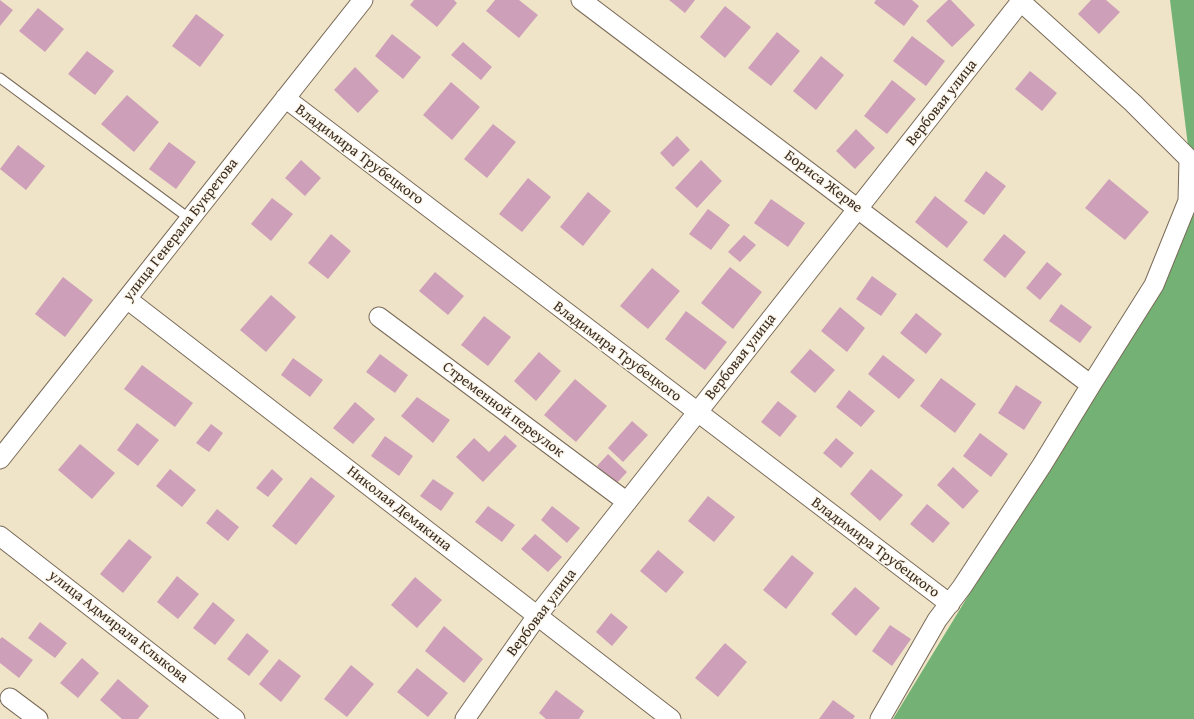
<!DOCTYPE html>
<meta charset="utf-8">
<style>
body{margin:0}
canvas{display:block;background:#efe4c7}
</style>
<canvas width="1194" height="719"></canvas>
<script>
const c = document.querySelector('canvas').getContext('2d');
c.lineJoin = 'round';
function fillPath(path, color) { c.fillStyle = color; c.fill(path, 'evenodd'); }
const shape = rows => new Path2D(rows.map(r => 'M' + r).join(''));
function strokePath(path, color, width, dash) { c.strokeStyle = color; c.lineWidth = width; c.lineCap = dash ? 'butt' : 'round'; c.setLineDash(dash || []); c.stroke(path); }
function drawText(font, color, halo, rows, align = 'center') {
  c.font = font + ' "Gentium Book Plus",serif'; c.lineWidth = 3; c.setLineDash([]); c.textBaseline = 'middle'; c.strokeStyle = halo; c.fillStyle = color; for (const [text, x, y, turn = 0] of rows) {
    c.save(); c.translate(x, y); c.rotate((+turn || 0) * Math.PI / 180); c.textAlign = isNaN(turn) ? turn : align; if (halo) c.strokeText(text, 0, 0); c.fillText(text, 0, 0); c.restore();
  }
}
const forest = shape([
 [1170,0,1194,0,1194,719,893,719,1167,270,1189,154]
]);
const building = shape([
 [0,0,13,10,0,26],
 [414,0,454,0,457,3,437,27,410,5],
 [495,0,519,0,538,15,519,38,486,11],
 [669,0,695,0,685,13],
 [876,0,912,0,919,6,904,26,874,3],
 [948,0,951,0,975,25,952,47,926,21],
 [1091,0,1106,0,1120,12,1099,34,1078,14],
 [725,6,751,27,725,58,700,37],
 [38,8,64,29,45,52,19,31],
 [196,14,224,35,200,67,172,46],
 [777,32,800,51,771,86,748,68],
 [392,34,421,57,403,79,375,56],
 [912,36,945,61,926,86,893,61],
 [463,42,492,67,481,80,451,55],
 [87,51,114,71,95,95,68,74],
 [821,56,844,75,816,110,793,91],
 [355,67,379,91,358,113,334,90],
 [1030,71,1057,93,1042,111,1015,89],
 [892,80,916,99,887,134,864,116],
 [451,82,480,107,452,140,423,115],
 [127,95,159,122,134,152,101,124],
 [493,124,516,142,487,178,464,159],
 [856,129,875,148,855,169,836,151],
 [677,136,690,150,673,167,660,153],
 [169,142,196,162,176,189,149,169],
 [18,145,45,166,26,190,0,169],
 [301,160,321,178,305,196,285,178],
 [701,160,722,181,697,208,675,188],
 [986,171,1006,186,984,215,964,201],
 [528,178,551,197,522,232,499,214],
 [1109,179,1149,212,1125,240,1085,208],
 [588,192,611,211,583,246,560,227],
 [935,196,968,222,947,248,915,222],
 [272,198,293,214,271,241,251,224],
 [771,199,805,223,788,247,754,223],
 [708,209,730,225,711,250,689,234],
 [331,234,351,251,328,279,308,263],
 [1004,234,1026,252,1005,278,983,260],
 [744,235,756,245,740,262,728,252],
 [1047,262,1062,274,1040,300,1026,288],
 [730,267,762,292,733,329,701,303],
 [652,268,680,291,648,329,620,306],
 [435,272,464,296,448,315,419,291],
 [872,276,897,294,881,316,856,299],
 [63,277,93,300,65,337,35,314],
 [271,295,296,317,266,352,240,330],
 [1061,304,1092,327,1080,343,1049,321],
 [840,307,865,328,847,352,821,331],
 [686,311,727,342,705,370,665,339],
 [916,313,942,334,926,354,900,333],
 [484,316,511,337,488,366,461,345],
 [810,349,835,370,815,393,790,372],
 [539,352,561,371,536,401,514,381],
 [380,354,408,375,395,393,366,372],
 [883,355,915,380,899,399,868,374],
 [293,358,323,380,310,397,281,375],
 [142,365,193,403,175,427,124,389],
 [941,378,976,404,955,433,920,406],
 [575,379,607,406,576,442,544,415],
 [1016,385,1042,402,1024,430,998,413],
 [849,390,875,411,861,427,836,407],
 [417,397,450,420,433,443,401,416],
 [778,401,797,416,780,437,761,422],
 [355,402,375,419,353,444,333,428],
 [632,421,648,435,623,462,608,448],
 [137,423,159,440,138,466,117,450],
 [211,424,223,433,209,452,196,443],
 [980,433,1008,454,991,477,963,456],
 [505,435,517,446,483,482,456,457,474,438,489,452],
 [385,436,413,456,399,476,371,456],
 [836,438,854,453,841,468,823,453],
 [80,444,115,473,92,499,58,470],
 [608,454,627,472,616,484,597,466],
 [953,467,979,491,963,509,937,485],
 [170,469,196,490,182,507,156,486],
 [272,469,283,479,268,497,256,488],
 [871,469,903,495,880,521,850,494],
 [311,477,335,496,296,545,272,526],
 [433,479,454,493,441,511,420,496],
 [708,496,735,517,714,542,688,521],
 [927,504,950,523,933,543,910,524],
 [488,506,515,525,502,542,475,522],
 [552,506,580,528,567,543,541,520],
 [217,509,239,527,228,541,206,523],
 [535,534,562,557,548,572,521,549],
 [129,539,152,557,123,593,100,574],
 [658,550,684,572,666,593,640,571],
 [792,555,814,573,786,609,763,590],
 [177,576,199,594,178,619,157,602],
 [415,577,442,600,417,628,391,605],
 [855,587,880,608,856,636,831,614],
 [213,602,235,620,215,645,193,628],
 [611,613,628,627,612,646,596,632],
 [40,622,67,643,55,658,28,638],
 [890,625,911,639,892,666,872,651],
 [444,626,483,659,464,683,425,651],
 [247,633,269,651,249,676,227,659],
 [2,637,33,660,19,678,0,663,0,639],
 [725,643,747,662,718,697,695,678],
 [82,658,99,673,78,698,60,683],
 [279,659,301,676,281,702,259,684],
 [351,665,374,684,347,717,324,699],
 [417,668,448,693,428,717,397,692],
 [118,679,149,706,138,719,122,719,100,700],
 [556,690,584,711,579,719,546,719,539,713],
 [833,700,855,716,853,719,819,719]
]);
const lane = shape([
 [0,78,190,219]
]);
const street = shape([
 [581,0,1091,385,1042,465,962,587,937,620,880,719],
 [1019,0,1133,103,1189,159,1188,201,1154,285,1091,385],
 [285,98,950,604],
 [127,299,671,719],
 [379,317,627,502],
 [0,459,363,0],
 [0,536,235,719],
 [10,698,38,719],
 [465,719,537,616,1022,0]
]);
const streetNames = [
 ["Вербовая улица",942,103,-52],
 ["Владимира Трубецкого",359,155,37],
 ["Бориса Жерве",823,182,37],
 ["улица Генерала Букретова",181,230,-52],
 ["Владимира Трубецкого",617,352,37],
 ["Вербовая улица",741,357,-52],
 ["Стременной переулок",503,410,37],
 ["Николая Демякина",399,509,38],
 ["Владимира Трубецкого",875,548,37],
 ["Вербовая улица",542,613,-53],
 ["улица Адмирала Клыкова",118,627,38]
];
fillPath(forest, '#73b274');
fillPath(building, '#ce9fb9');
strokePath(lane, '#7a6b59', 11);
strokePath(street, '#7a6b59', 21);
strokePath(lane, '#fff', 9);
strokePath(street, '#fff', 19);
drawText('15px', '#3b2a1e', '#fbf7ec', streetNames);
</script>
